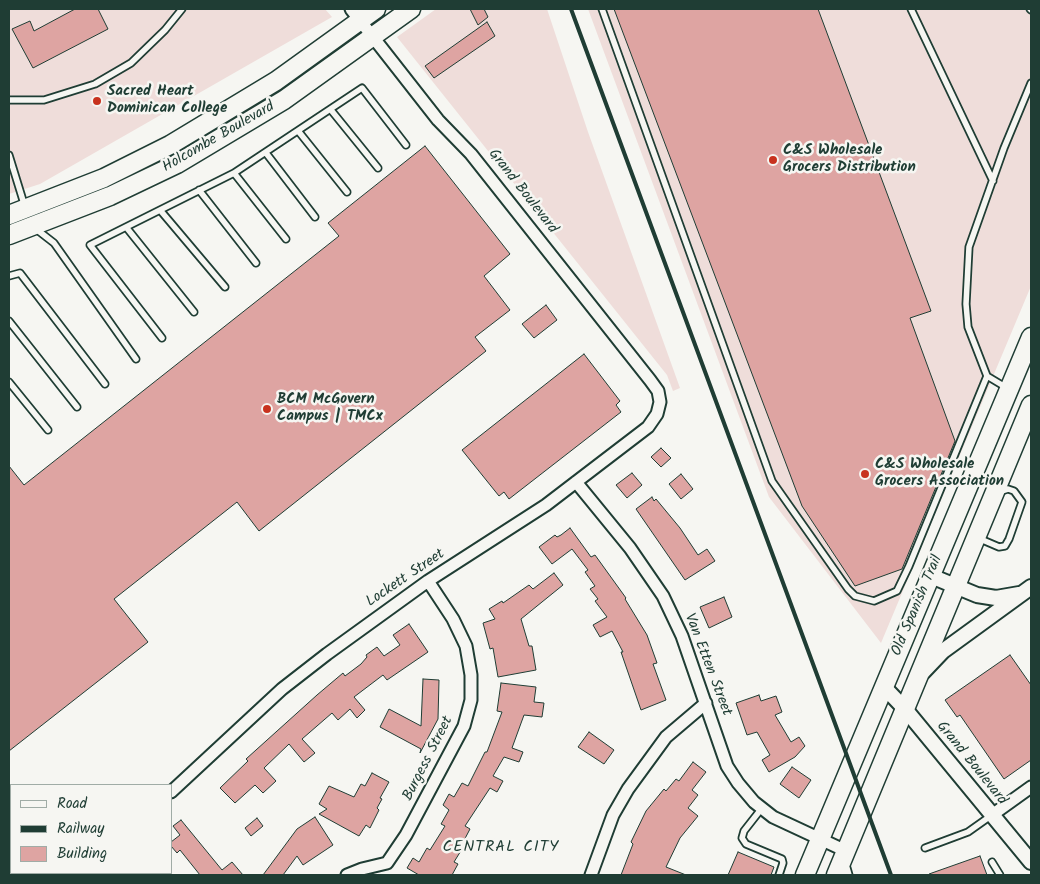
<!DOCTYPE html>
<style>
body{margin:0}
#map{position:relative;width:1040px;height:884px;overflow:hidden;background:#f6f6f2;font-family:Kalam,sans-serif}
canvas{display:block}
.frame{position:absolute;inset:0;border:10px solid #1f3d34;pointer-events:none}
.legend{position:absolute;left:10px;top:784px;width:162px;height:90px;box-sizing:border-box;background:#f6f6f2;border:1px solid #a0aca6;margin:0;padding:6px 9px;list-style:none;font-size:15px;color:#1f3d34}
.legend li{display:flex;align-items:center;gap:10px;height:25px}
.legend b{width:25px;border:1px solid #a0aca6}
</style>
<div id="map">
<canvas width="1040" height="884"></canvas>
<div class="frame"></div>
<ul class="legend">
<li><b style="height:6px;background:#f6f6f2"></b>Road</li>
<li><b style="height:6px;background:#1f3d34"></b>Railway</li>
<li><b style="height:14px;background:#dea4a2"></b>Building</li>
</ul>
</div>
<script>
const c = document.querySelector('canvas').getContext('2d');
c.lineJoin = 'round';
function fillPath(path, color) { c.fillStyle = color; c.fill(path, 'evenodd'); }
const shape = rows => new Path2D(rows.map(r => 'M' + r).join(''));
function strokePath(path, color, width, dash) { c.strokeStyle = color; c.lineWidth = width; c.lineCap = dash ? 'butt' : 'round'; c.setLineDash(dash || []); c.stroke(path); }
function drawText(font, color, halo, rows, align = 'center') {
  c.font = font + ' Kalam,sans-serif'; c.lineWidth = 5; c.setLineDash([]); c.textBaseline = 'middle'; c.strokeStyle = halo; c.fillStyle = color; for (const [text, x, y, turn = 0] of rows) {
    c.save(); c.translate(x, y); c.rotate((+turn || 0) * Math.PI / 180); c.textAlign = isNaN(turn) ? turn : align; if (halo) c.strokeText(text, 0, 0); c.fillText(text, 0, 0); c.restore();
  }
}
const built = shape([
 [9,9,325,9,332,17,40,184,9,194],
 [436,9,547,9,588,132,680,388,673,391,667,375,397,37],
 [588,9,1031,9,1031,286,881,643,769,497]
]);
const building = shape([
 [75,9,98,9,108,29,33,68,12,29,30,21,34,31,75,9],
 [470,9,484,9,488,17,478,25,470,9],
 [614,9,818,9,931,311,910,318,955,441,902,569,855,586,802,506,614,9],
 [487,22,495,36,434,78,425,66,487,22],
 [425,146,510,254,484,276,510,310,475,337,486,351,259,531,237,502,114,599,148,642,9,751,9,466,24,485,339,236,328,223,425,146],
 [546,305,557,320,534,338,522,324,546,305],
 [584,354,620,401,616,405,621,412,509,499,504,492,499,496,462,450,584,354],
 [661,448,671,458,661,467,651,457,661,448],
 [632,473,642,485,627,498,616,485,632,473],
 [681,474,693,489,681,499,669,484,681,474],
 [652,497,654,501,656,499,680,528,698,555,707,549,715,561,685,580,636,509,652,497],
 [570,528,591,557,595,555,626,598,625,599,647,635,657,663,653,664,666,700,641,710,621,652,623,652,612,631,600,637,593,625,607,617,595,601,598,599,590,589,595,586,585,572,588,570,572,549,552,564,539,547,555,535,557,537,561,535,570,528],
 [554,573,563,585,521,619,529,646,532,646,536,670,498,677,493,648,490,649,483,623,495,619,489,609,502,601,503,603,529,585,533,589,554,573],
 [724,597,732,617,709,628,700,607,724,597],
 [409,624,428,652,387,680,383,675,354,697,365,710,357,718,350,709,338,720,332,713,302,739,315,753,304,762,289,744,264,768,276,781,263,793,255,785,235,803,220,788,248,761,246,759,317,695,343,673,345,676,361,664,367,657,366,655,377,647,384,656,400,645,393,635,409,624],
 [1010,655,1031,685,1031,760,1004,779,960,715,957,717,945,700,1010,655],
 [423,679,439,680,438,719,420,753,421,749,380,727,389,709,421,726,423,679],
 [501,683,536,687,534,702,544,703,542,717,524,715,512,748,523,752,519,762,504,757,493,776,503,781,497,792,490,788,465,826,470,829,460,848,462,849,454,862,458,864,452,875,419,875,407,868,413,858,419,862,427,848,430,850,445,826,441,824,449,810,443,805,449,794,454,797,462,783,468,786,485,752,487,752,502,712,497,711,501,683],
 [759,695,761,701,776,696,782,712,775,715,791,742,799,737,805,746,795,757,769,772,762,760,770,755,757,732,747,735,736,703,759,695],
 [589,732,614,750,604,764,578,747,589,732],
 [693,762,706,772,692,790,698,795,688,808,698,816,680,838,666,867,686,875,621,875,633,844,631,842,646,811,664,789,666,791,676,779,679,781,693,762],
 [792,767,811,780,799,798,780,784,792,767],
 [372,773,389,782,380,798,382,799,377,808,379,810,370,828,366,825,359,836,319,814,327,809,319,804,329,786,354,797,361,784,365,786,372,773],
 [315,817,333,845,303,865,297,856,283,875,263,875,297,829,315,817],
 [257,818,263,826,251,836,245,828,257,818],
 [181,820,222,870,232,862,243,875,200,875,180,850,177,853,171,846,171,842,180,835,173,826,181,820],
 [738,852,774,867,771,875,728,875,738,852],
 [980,856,987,875,929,875,929,874,980,856]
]);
const service = shape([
 [602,9,772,481,848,589,855,596,874,601,897,591,909,566,987,376],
 [911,9,993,181],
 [1030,9,1031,10],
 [9,100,44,100,95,84,131,63,165,30,182,9],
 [331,110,378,168],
 [299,132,347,192],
 [266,153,315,217],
 [9,155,25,207],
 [234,173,286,239],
 [199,190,256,263],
 [160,210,225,287],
 [126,227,194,312],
 [36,229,54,243,136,359],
 [9,276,20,273,105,384],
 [9,321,77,407],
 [162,338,90,245,234,173,362,88,406,145],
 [9,382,48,430],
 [1007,388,987,376,968,327,966,304,969,247,1004,148,1031,83],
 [978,538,999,547,1005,546,1009,539,1022,502,1014,491,1008,489,998,492],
 [762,808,744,831,742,838,746,844,782,859,783,863,779,875],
 [925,848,968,832,992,815],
 [992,862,1000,875],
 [842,865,847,868,849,875]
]);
const minor = shape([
 [576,482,630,548,663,596,682,636,727,766,738,783,754,802,773,817,846,851],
 [171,792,282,689,327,654,428,581,546,505,648,427,657,414,660,402,658,391,650,380,471,154,438,120,351,9],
 [992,815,1031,787],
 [70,875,73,873],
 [347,875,362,869,387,863,406,835,464,726,471,700,471,675,466,646,453,619,428,581],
 [591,875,613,815,628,789,666,737,706,703]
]);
const tertiary = shape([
 [931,576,977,595,996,598,1019,594],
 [923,672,943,651,1031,587],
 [884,687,905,709,1031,862]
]);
const primary = shape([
 [9,215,104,178,170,145,276,81,376,9],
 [9,235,110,196,177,164,284,100,411,9],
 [805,875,1031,337],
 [836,875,1031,405]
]);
const rail = shape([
 [571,9,891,875]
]);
const markers = [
 [97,101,5,"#c8321e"],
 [773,160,5,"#c8321e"],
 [267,409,5,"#c8321e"],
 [865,474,5,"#c8321e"]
];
const poiNames = [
 ["Sacred Heart",107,92],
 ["Dominican College",107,109],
 ["C&S Wholesale",783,151],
 ["Grocers Distribution",783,168],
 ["BCM McGovern",277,400],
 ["Campus | TMCx",277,417],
 ["C&S Wholesale",875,465],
 ["Grocers Association",875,482]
];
const streetNames = [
 ["Holcombe Boulevard",219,138,-30],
 ["Grand Boulevard",522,192,52],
 ["Lockett Street",406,579,-34],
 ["Old Spanish Trail",918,606,-67],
 ["Van Etten Street",707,665,69],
 ["Burgess Street",429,759,-63],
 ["Grand Boulevard",971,764,51]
];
const neighbourhoodNames = [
 ["CENTRAL CITY",501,848]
];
fillPath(built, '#efddda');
fillPath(building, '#dea4a2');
strokePath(building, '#1f3d34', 1);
strokePath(service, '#1f3d34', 9);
strokePath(minor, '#1f3d34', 15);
strokePath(tertiary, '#1f3d34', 18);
strokePath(primary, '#1f3d34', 21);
strokePath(service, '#f6f6f2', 5.5);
strokePath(minor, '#f6f6f2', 11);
strokePath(tertiary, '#f6f6f2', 14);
strokePath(primary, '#f6f6f2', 18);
strokePath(rail, '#1f3d34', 4);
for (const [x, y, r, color] of markers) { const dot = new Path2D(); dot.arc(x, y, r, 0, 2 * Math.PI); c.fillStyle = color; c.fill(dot); strokePath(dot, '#f6f6f2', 2); }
drawText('bold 15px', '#1f3d34', '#f6f6f2', poiNames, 'left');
drawText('15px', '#1f3d34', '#f6f6f2', streetNames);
c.letterSpacing = '1px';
drawText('16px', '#1f3d34', '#f6f6f2', neighbourhoodNames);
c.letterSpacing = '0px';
</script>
